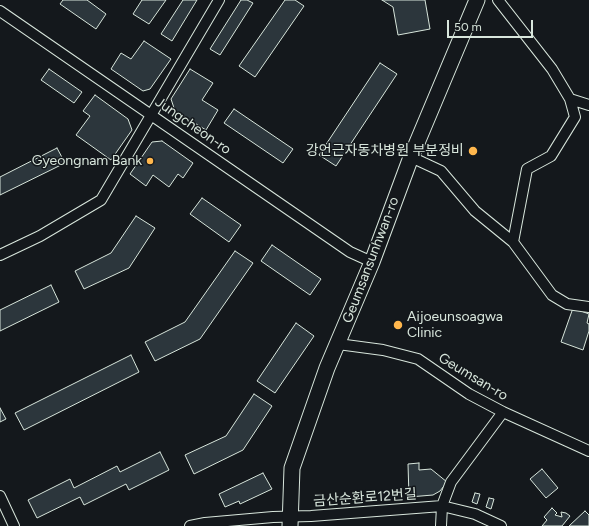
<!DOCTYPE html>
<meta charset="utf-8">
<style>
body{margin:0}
#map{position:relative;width:589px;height:526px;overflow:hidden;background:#14181c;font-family:Figtree,sans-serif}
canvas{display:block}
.scale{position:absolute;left:447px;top:20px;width:86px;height:18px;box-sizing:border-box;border:2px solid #d8e6dc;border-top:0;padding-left:5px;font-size:12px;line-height:14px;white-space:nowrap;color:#d8e6dc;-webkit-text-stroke:3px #14181c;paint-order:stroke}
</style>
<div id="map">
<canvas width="589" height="526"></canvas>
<div class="scale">50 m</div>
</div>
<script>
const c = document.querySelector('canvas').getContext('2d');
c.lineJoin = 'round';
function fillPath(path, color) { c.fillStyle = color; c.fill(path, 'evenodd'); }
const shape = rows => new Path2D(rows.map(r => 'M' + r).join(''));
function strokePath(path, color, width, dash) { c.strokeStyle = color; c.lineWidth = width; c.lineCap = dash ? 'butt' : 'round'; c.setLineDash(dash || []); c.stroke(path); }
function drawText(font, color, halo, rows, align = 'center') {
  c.font = font + ' Figtree,"Noto Sans KR",sans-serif'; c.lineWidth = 3; c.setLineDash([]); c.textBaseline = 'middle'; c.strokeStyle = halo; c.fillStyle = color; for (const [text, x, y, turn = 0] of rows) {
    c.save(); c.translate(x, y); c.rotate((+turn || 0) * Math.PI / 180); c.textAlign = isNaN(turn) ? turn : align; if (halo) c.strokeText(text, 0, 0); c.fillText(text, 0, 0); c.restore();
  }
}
const building = shape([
 [63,0,87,0,106,14,96,29,60,4,63,0],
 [142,0,166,0,149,24,133,14,142,0],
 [183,0,197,0,172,41,161,34,183,0],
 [241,0,247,0,253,3,220,55,210,49,241,0],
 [285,0,295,0,304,6,255,77,239,66,285,0],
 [382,0,425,0,430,29,398,35,393,7,382,0],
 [144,41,171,59,150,89,143,91,111,69,121,53,131,59,144,41],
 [380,63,397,74,336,166,319,155,380,63],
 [49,69,82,92,74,103,41,80,49,69],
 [190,69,213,83,202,100,218,110,206,130,175,111,171,99,190,69],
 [95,95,128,119,132,130,111,160,76,135,90,116,83,111,95,95],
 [234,109,293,149,283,163,224,123,234,109],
 [162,141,193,163,183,178,178,174,169,187,153,175,146,186,130,174,152,142,162,141],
 [57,148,65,163,0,195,0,177,57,148],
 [202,198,241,225,229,242,190,214,202,198],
 [136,216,155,228,129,268,84,289,75,271,111,253,136,216],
 [272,245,321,279,310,295,261,261,272,245],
 [235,251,253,263,200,339,155,361,145,342,185,322,235,251],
 [51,285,59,302,0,331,0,310,51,285],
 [573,308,589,314,587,323,589,324,589,331,583,350,561,342,573,308],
 [296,323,314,336,275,393,257,381,296,323],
 [131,355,139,372,24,430,15,413,131,355],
 [254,394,272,406,243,450,194,474,185,455,226,436,254,394],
 [0,408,6,419,0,422,0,408],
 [160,452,169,470,129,490,126,484,84,505,80,497,37,518,28,500,70,479,74,488,117,466,120,472,160,452],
 [419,463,419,470,431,469,447,482,440,491,433,495,409,497,408,464,419,463],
 [542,469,558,488,546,498,530,479,542,469],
 [263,473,272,489,240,504,239,501,225,507,219,494,263,473],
 [475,493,480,494,477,504,472,502,475,493],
 [489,498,494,499,491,509,486,507,489,498],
 [552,508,557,513,555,515,562,517,561,512,566,513,570,516,562,526,542,526,547,520,544,517,552,508],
 [585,511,589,515,589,526,569,526,585,511]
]);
const street = shape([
 [498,0,552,69,570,99,589,105],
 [0,11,350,252,372,262],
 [411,157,441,171,475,211,513,242,552,295,567,304,589,307],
 [513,242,527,169,551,156,575,117,570,99],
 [0,255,40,236,101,200,219,0],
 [338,344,383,350,418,359,469,394,503,412,589,451],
 [0,496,14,526],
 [190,526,205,523,273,517,311,516,442,506,475,514,501,526],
 [441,526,442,506,451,482,503,412]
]);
const secondary = shape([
 [290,526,292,468,327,368,372,262,411,157,477,0]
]);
const markers = [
 [473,151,5,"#ffb74d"],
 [150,161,4,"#ffb74d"],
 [398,325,5,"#ffb74d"]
];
const streetNames = [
 ["Jungcheon-ro",193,126,35],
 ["Geumsansunhwan-ro",371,260,-69],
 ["Geumsan-ro",473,377,31],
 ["금산순환로12번길",365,498,-4]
];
const poiNames = [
 ["강언근자동차병원 부분정비",464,151],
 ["Gyeongnam Bank",142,161],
 ["Aijoeunsoagwa",407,317,"left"],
 ["Clinic",407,333,"left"]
];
fillPath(building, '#2c363c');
strokePath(building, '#d8e6dc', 1);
strokePath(street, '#d8e6dc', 12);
strokePath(secondary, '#d8e6dc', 17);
strokePath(street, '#14181c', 10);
strokePath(secondary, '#14181c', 15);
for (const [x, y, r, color] of markers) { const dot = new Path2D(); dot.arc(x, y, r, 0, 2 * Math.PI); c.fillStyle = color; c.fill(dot); strokePath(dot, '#14181c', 1.5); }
drawText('14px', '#d8e6dc', '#14181c', streetNames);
drawText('14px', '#d8e6dc', '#14181c', poiNames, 'right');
</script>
